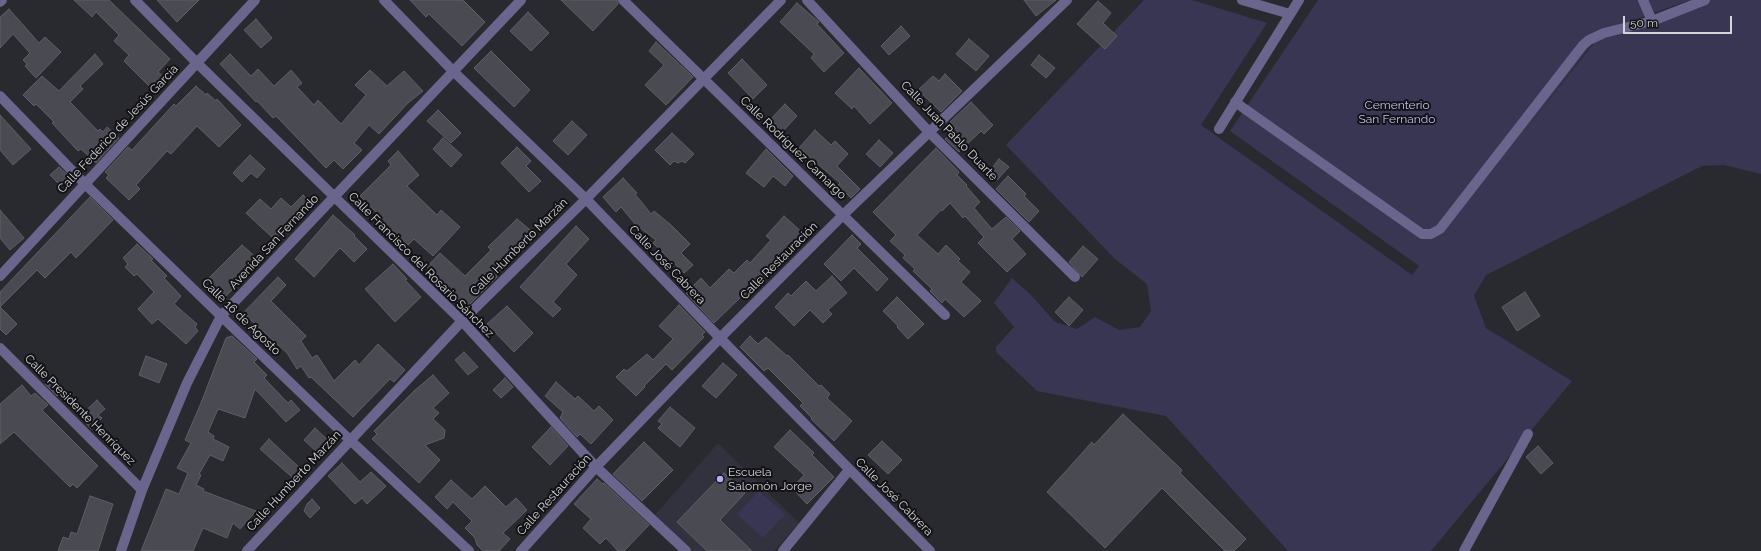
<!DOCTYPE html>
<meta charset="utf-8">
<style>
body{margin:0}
#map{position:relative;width:1761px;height:551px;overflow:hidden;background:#292930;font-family:Raleway,sans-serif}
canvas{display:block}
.scale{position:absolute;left:1623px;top:16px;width:109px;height:18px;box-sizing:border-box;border:2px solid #d4d4d9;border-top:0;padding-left:5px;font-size:12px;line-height:14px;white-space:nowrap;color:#d4d4d9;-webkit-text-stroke:3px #121215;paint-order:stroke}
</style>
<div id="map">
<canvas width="1761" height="551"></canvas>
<div class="scale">50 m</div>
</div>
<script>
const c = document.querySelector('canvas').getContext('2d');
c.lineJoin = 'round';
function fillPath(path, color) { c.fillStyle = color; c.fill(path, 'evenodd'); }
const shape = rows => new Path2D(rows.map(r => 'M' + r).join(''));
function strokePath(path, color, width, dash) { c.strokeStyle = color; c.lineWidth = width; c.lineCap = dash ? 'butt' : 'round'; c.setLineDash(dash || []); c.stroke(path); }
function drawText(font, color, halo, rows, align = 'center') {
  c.font = font + ' Raleway,sans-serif'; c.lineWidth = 4; c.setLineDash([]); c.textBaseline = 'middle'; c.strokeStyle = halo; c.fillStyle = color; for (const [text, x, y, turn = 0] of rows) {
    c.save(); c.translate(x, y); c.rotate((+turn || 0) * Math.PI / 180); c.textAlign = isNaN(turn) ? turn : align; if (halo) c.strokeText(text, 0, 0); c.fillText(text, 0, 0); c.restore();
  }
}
const built = shape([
 [718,443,799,523,774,551,690,551,654,516]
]);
const green = shape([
 [1144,0,1192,0,1267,23,1201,125,1412,275,1419,266,1230,131,1318,0,1690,0,1601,32,1522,135,1597,39,1706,0,1761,0,1761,174,1724,165,1702,166,1486,275,1474,296,1486,328,1572,381,1431,551,1288,551,1166,416,1037,391,996,352,996,347,1014,327,994,303,1012,278,1031,295,1055,322,1077,329,1095,317,1119,330,1140,327,1151,311,1147,284,1115,259,1006,145],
 [759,491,785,514,763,538,737,514]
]);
const building = shape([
 [74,0,109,0,170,59,158,72,164,77,152,89,124,61,129,55,114,41,119,35,96,12,92,17,74,0],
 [157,0,199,0,177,22,157,0],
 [410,0,463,0,485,22,462,46,429,14,426,17,410,0],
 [561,0,617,0,618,4,593,31,561,0],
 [1024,0,1056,0,1036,16,1024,0],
 [1098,1,1111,13,1103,23,1117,36,1105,49,1077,24,1098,1],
 [797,3,819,22,817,24,844,53,824,72,811,58,814,54,780,22,797,3],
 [9,9,39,43,45,37,61,52,36,78,25,66,27,64,23,60,30,53,13,34,0,48,0,17,9,9],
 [528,12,549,33,531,51,510,31,528,12],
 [256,19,272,38,261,48,244,30,256,19],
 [901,26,910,36,889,55,881,46,901,26],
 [969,39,989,56,976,71,956,54,969,39],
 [656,42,693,77,666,105,645,85,664,65,649,51,656,42],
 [491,51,530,90,514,107,474,68,491,51],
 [95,54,103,64,80,86,83,89,70,102,98,131,100,129,103,132,107,127,119,138,96,163,81,149,78,151,52,123,54,122,36,104,34,106,23,95,42,76,59,91,95,54],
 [230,54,251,76,258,69,274,86,291,70,302,83,297,87,314,105,318,100,341,124,366,95,355,85,370,70,387,86,404,71,423,91,408,103,379,134,369,125,354,143,362,150,343,169,334,160,326,168,276,116,273,118,257,101,256,102,220,64,230,54],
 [1039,55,1055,68,1046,78,1031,65,1039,55],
 [742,59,767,85,753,99,728,73,742,59],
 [859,68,892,103,870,124,854,106,852,109,835,93,859,68],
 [945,74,962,91,941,112,918,90,933,76,939,81,945,74],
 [196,86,206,95,207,93,216,101,217,99,241,125,219,147,197,126,171,154,167,151,136,185,140,189,129,200,106,178,109,175,105,172,128,147,132,150,174,104,176,106,196,86],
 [971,102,993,125,984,134,981,131,959,152,945,139,956,128,950,122,971,102],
 [785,104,797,116,782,132,770,120,785,104],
 [438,110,461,133,451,143,427,121,438,110],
 [0,115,31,149,13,165,0,150,0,115],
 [572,121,587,135,568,155,553,141,572,121],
 [815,130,831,145,835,141,848,154,837,166,860,189,851,198,838,185,840,183,799,148,815,130],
 [672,133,694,154,685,163,682,161,678,163,674,161,670,165,655,150,672,133],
 [443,138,462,155,451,167,433,149,443,138],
 [879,140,893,153,880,167,866,154,879,140],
 [517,147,531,161,526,166,541,181,529,192,501,163,517,147],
 [936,148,959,172,957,175,967,185,966,186,980,202,974,208,992,229,1006,217,1020,231,1012,239,1026,254,1007,272,978,243,984,237,965,216,963,218,950,203,942,211,941,210,917,235,938,254,946,245,960,259,958,261,970,272,961,282,981,301,964,317,945,299,942,303,930,291,932,289,913,271,915,269,903,258,905,255,890,241,896,235,873,212,936,148],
 [766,149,793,176,785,186,773,176,764,187,746,173,766,149],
 [398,151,419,175,407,186,437,215,441,210,460,227,433,256,414,239,408,245,390,228,389,229,378,218,380,216,360,196,391,165,388,161,398,151],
 [250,155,265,169,257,178,251,173,242,182,233,173,250,155],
 [999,159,1009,167,997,180,988,173,999,159],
 [59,167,69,176,60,185,50,175,59,167],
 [1008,176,1026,194,1024,196,1039,211,1029,222,996,189,1008,176],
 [623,178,637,193,635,194,651,214,654,211,671,225,690,244,681,253,693,265,684,273,653,243,656,240,636,225,621,207,616,212,603,197,623,178],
 [303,195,311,203,275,240,246,213,260,199,271,209,281,198,291,207,303,195],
 [90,197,113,220,76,258,71,252,45,278,37,270,0,307,17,324,6,335,0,329,0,292,90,197],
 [0,210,24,238,10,250,0,238,0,210],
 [333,215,355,235,354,236,367,249,354,262,340,248,314,277,295,259,333,215],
 [784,216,804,234,787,254,763,276,765,278,745,298,743,295,714,323,686,293,701,278,710,288,729,269,734,273,747,260,750,263,771,240,766,236,784,216],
 [517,219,535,234,496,275,497,277,466,308,450,291,451,289,427,267,440,253,465,276,491,250,488,247,517,219],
 [576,226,589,239,566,264,577,275,553,302,561,309,553,317,520,287,576,226],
 [852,235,861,244,857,248,888,279,877,291,854,268,841,281,824,264,852,235],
 [137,244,153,259,151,260,167,276,164,278,181,296,174,304,197,324,195,327,198,331,186,344,158,319,152,324,138,309,154,292,137,274,134,276,125,267,128,264,123,258,137,244],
 [242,245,260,261,226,296,208,279,242,245],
 [1083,246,1098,259,1082,277,1069,262,1083,246],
 [393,264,407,279,405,280,421,297,395,322,365,289,393,264],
 [832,276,847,293,828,310,832,314,823,323,810,310,794,326,775,307,788,293,791,296,806,281,816,291,832,276],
 [278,277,286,285,271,301,306,336,301,341,312,358,317,355,334,381,355,360,359,365,378,344,405,370,394,382,390,379,353,417,311,377,309,378,301,366,297,369,287,353,243,313,278,277],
 [1525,292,1540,316,1517,331,1502,307,1525,292],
 [897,297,924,324,908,339,897,327,898,326,883,311,897,297],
 [1069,297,1083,310,1069,326,1055,312,1069,297],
 [679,305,705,332,702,335,704,337,672,370,666,364,644,386,645,387,636,396,616,377,624,369,627,371,647,354,653,360,673,339,659,326,679,305],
 [507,306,533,333,514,352,487,324,507,306],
 [232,336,257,359,254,362,267,375,264,378,288,403,291,400,300,410,286,422,255,389,245,418,218,409,208,432,214,436,213,439,229,447,223,461,210,455,199,474,201,475,196,485,204,489,203,491,256,511,240,529,233,523,227,538,203,528,193,551,141,551,166,489,179,494,188,473,177,468,191,443,185,440,201,403,226,338,232,336],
 [750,336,758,344,766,337,787,356,788,355,819,386,821,385,830,394,827,398,852,421,834,441,811,419,812,418,800,406,803,403,768,368,764,371,740,347,750,336],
 [464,352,478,367,468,375,455,360,464,352],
 [146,356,167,364,159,383,139,375,146,356],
 [723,363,737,375,716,398,702,386,723,363],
 [433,375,449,393,433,408,439,413,433,419,445,430,444,438,425,445,440,460,419,483,372,439,377,434,374,431,415,390,433,375],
 [53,376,64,389,57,396,45,384,53,376],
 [505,378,513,387,501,398,493,390,505,378],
 [556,382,575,399,578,396,594,411,599,406,613,420,591,444,580,434,577,437,560,418,563,412,545,396,556,382],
 [22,385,31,396,35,393,48,405,42,410,98,466,77,488,73,484,70,487,14,432,0,444,0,404,22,385],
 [97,400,105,409,98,415,102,418,91,429,80,416,97,400],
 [670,407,695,428,680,447,658,428,662,424,658,421,670,407],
 [1123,414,1182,470,1180,473,1246,539,1234,551,1225,551,1162,488,1105,548,1047,492,1092,442,1094,445,1123,414],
 [551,427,568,446,550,465,532,447,551,427],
 [315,428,330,442,319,454,304,440,315,428],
 [790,430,814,453,812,455,834,477,807,504,792,488,804,475,774,447,790,430],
 [269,439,301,469,293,478,260,449,269,439],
 [882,441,902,460,888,474,868,455,882,441],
 [644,442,673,470,642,501,613,474,644,442],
 [1538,446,1553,463,1541,474,1526,457,1538,446],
 [342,463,360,482,371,472,386,486,367,504,362,498,355,504,328,476,342,463],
 [724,473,745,493,720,520,752,551,707,551,677,522,724,473],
 [597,479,603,484,604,483,649,525,624,551,618,551,606,538,600,544,583,528,591,519,574,504,597,479],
 [451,480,472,499,485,486,506,507,516,498,527,510,503,533,510,539,499,551,483,551,477,545,475,538,465,528,472,521,453,502,447,509,435,497,451,480],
 [90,496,113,504,98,551,58,551,63,537,69,539,71,532,77,534,90,496],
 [312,499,320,508,310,518,304,511,307,504,312,499]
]);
const minor = shape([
 [135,0,197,63,462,321,596,467,686,551],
 [384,0,453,71,586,199,720,338,930,551],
 [623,0,945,315],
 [807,0,929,132,1075,277],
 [1242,0,1290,14],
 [1643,0,1652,21],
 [0,2,2,0],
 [0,96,85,184,221,316,350,440,469,551],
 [1235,102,1422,234,1431,234,1440,229,1583,45,1589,40,1604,33,1652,21,1705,0],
 [1219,129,1299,0],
 [0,276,255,0],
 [0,348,142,490],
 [121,551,142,490,187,383,221,316,521,0],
 [247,551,462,321,586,199,781,0],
 [521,551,596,467,720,338,843,215,1067,0],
 [783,551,849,470],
 [1464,551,1528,434]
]);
const markers = [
 [720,479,4,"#b4acf9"]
];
const parkNames = [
 ["Cementerio",1397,105],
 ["San Fernando",1397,119]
];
const streetNames = [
 ["Calle Federico de Jesús García",118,129,-47],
 ["Calle Juan Pablo Duarte",949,131,46],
 ["Calle Rodríguez Camargo",793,148,44],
 ["Avenida San Fernando",274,242,-47],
 ["Calle Humberto Marzán",519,247,-45],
 ["Calle Restauración",779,261,-45],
 ["Calle Francisco del Rosario Sánchez",421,265,45],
 ["Calle José Cabrera",667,265,46],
 ["Calle 16 de Agosto",241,317,44],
 ["Calle Presidente Henríquez",80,410,45],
 ["Calle Humberto Marzán",294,481,-47],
 ["Calle Restauración",554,495,-48],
 ["Calle José Cabrera",894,497,45]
];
const poiNames = [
 ["Escuela",728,472],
 ["Salomón Jorge",728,486]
];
fillPath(built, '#32313e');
fillPath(green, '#393653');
fillPath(building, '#4a4a52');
strokePath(building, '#5f5e67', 1);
strokePath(minor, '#69658c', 10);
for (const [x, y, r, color] of markers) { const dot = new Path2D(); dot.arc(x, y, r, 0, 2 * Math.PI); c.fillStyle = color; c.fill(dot); strokePath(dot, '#121215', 1.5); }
drawText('12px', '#c1bbf7', '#121215', parkNames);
drawText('12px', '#d4d4d9', '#121215', streetNames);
drawText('12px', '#d4d4d9', '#121215', poiNames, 'left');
</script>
